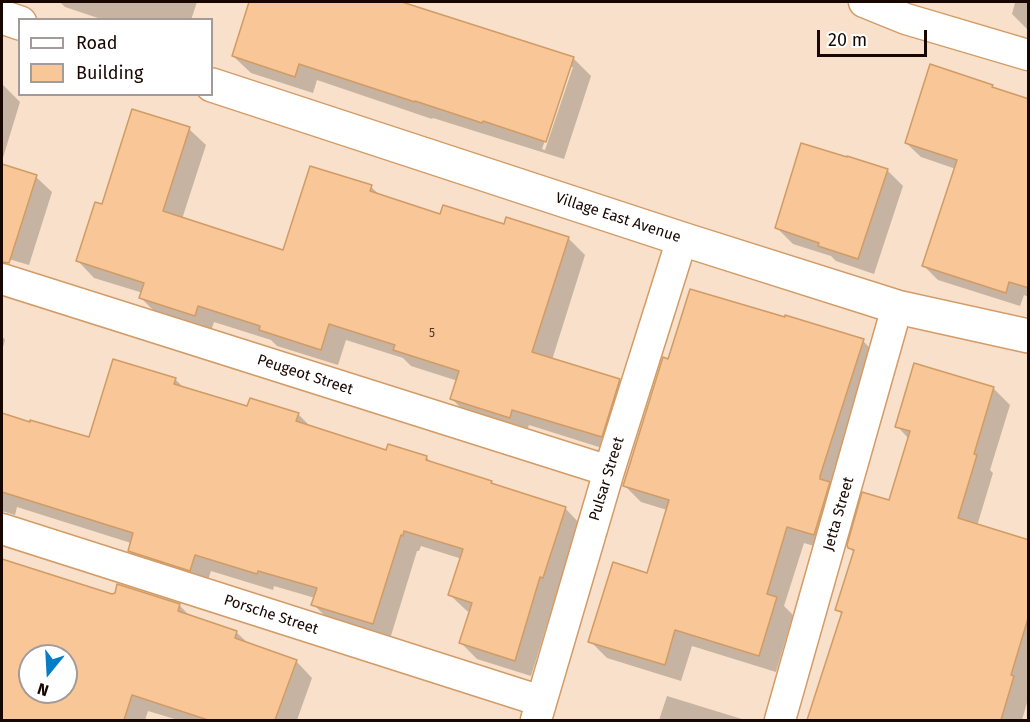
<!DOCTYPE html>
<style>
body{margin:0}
#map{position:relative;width:1030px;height:722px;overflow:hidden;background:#f8e0cb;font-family:"Fira Sans",sans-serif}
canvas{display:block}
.frame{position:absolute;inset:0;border:3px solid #180600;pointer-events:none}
.legend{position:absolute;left:18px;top:18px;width:195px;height:78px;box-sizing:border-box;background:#fff;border:2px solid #a39b99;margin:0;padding:8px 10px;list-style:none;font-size:18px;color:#180600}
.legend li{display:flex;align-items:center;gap:12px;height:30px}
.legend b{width:30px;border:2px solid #a39b99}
.north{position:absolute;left:18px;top:644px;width:60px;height:60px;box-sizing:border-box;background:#fff;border:2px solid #a39b99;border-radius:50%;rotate:198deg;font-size:16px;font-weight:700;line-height:24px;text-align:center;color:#180600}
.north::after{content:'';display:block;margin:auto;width:21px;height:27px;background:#027dc6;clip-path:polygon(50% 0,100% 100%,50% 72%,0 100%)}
.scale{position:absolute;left:817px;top:30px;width:110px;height:27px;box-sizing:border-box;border:3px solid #180600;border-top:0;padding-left:8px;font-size:18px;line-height:21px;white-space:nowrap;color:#180600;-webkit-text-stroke:4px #fff;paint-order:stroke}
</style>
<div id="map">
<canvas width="1030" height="722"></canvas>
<div class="frame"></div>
<ul class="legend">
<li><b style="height:8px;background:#fff"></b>Road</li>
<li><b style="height:16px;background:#f8c697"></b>Building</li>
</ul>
<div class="north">N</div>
<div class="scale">20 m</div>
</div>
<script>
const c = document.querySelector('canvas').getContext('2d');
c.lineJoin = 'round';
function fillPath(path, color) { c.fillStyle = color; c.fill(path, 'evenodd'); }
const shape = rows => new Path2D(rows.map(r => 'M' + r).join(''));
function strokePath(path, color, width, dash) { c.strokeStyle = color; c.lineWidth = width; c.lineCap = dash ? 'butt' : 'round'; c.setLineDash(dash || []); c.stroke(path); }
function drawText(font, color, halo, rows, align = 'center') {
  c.font = font + ' "Fira Sans",sans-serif'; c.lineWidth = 5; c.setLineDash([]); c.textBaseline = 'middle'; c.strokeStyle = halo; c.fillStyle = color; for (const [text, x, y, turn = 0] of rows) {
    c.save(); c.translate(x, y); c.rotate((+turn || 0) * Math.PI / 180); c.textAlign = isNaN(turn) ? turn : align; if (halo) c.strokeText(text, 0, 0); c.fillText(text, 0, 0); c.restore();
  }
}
const shadow = shape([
 [60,2,197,2,191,20,104,20,65,7],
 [251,2,368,2,388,8,390,2,397,2,574,59,591,76,564,159,433,118,432,119,317,80,313,93,251,73,233,56],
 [570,67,573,67,545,150,542,149],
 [1011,2,1028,2,1028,30,1012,14,1015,3],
 [2,84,20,102,2,161],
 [992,86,996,90,1028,100,1028,297,1024,295,1020,306,938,280,924,266,956,169,921,157,906,143],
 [189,129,206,145,182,219,284,251,371,187,381,196,441,216,568,238,585,255,552,360,619,380,636,397,618,453,529,425,526,434,469,416,452,399,458,381,411,366,403,358,346,340,338,365,277,346,271,340,214,322,211,331,158,315,141,298,143,293,94,278,78,261,103,206],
 [2,165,36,177,52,192,29,265,2,257],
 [887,170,903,186,874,274,836,261,831,256,793,244,777,228],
 [2,336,5,340,2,351],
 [863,341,880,358,831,551,804,543,784,606,793,615,776,672,692,646,681,681,607,658,590,641,648,575,667,510,641,502,624,485,669,361],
 [175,379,184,388,248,408,298,414,312,428,387,452,389,446,427,458,432,463,491,482,496,487,565,508,581,525,560,593,557,592,531,676,477,659,461,643,470,612,467,611,450,595,462,559,421,546,419,551,417,551,390,639,330,621,313,604,315,598,274,586,273,590,211,571,206,586,146,567,129,551,131,543,17,507,15,515,2,511,2,415,90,439],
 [993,388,1010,405,990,470,993,473,977,526,1028,541,1028,685,1027,690,1028,692,1028,699,1022,720,808,720,843,615,837,610,855,553,849,548,890,502,909,439,897,426],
 [2,561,112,595,179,605,191,617,236,632,249,644,296,661,312,678,297,720,178,720,148,711,145,720,2,720],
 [30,656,66,656,66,692,30,692],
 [667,696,745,720,659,720]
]);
const building = shape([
 [249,2,402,2,574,57,546,142,483,121,482,123,415,101,415,102,299,64,295,77,232,56,249,2],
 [930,64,993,85,992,87,1029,99,1029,288,1009,282,1006,293,922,266,957,160,905,143,930,64],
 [132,109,190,127,163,211,283,250,310,166,372,185,370,191,440,214,443,205,504,224,506,217,569,237,532,352,620,379,602,437,512,410,510,418,450,399,459,371,393,350,395,345,329,324,321,350,259,330,260,326,198,306,195,316,139,298,144,283,76,261,95,202,102,204,132,109],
 [801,143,847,157,847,156,888,169,858,259,818,246,819,243,775,228,801,143],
 [2,164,37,175,9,263,2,262,2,164],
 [690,289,785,317,785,315,864,339,820,476,820,479,830,482,814,535,787,527,767,594,777,597,759,656,675,630,665,665,588,642,613,562,647,573,669,500,623,486,663,357,668,359,690,289],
 [113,359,176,378,174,384,247,406,250,398,299,413,296,421,386,450,388,444,427,456,426,460,492,481,491,483,566,507,543,578,540,577,515,661,459,643,472,603,448,595,463,549,404,531,403,536,401,535,373,624,311,605,317,588,258,571,257,574,195,555,190,571,128,551,133,533,2,492,2,413,30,422,30,420,89,437,113,359],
 [914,363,994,387,974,454,977,455,958,518,1029,540,1029,615,1011,675,1014,676,1001,720,807,720,842,612,835,610,854,550,848,548,847,545,862,492,889,500,910,431,895,427,914,363],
 [2,559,112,594,115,593,117,584,180,604,178,611,237,631,235,638,297,660,275,720,208,720,132,695,124,720,2,720,2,559],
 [30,656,66,656,66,692,30,692,30,656]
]);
const street = shape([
 [864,2,906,19,1028,55],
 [2,279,609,471],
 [2,529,541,701],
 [536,720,609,471,682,239],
 [780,720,897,307]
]);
const secondary = shape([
 [2,17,20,23],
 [212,85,682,239,897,307,1028,336]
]);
const numberNames = [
 ["5",432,334]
];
const streetNames = [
 ["Village East Avenue",618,218,18],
 ["Peugeot Street",305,375,18],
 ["Pulsar Street",607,479,-73],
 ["Jetta Street",839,514,-74],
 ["Porsche Street",271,615,18]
];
fillPath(shadow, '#0003');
fillPath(building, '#f8c697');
strokePath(building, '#d19b64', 1.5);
strokePath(street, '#d39c66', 33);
strokePath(secondary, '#d39c66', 36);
strokePath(street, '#fff', 30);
strokePath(secondary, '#fff', 33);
drawText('12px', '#503626', null, numberNames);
drawText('15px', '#180600', '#fff', streetNames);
</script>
